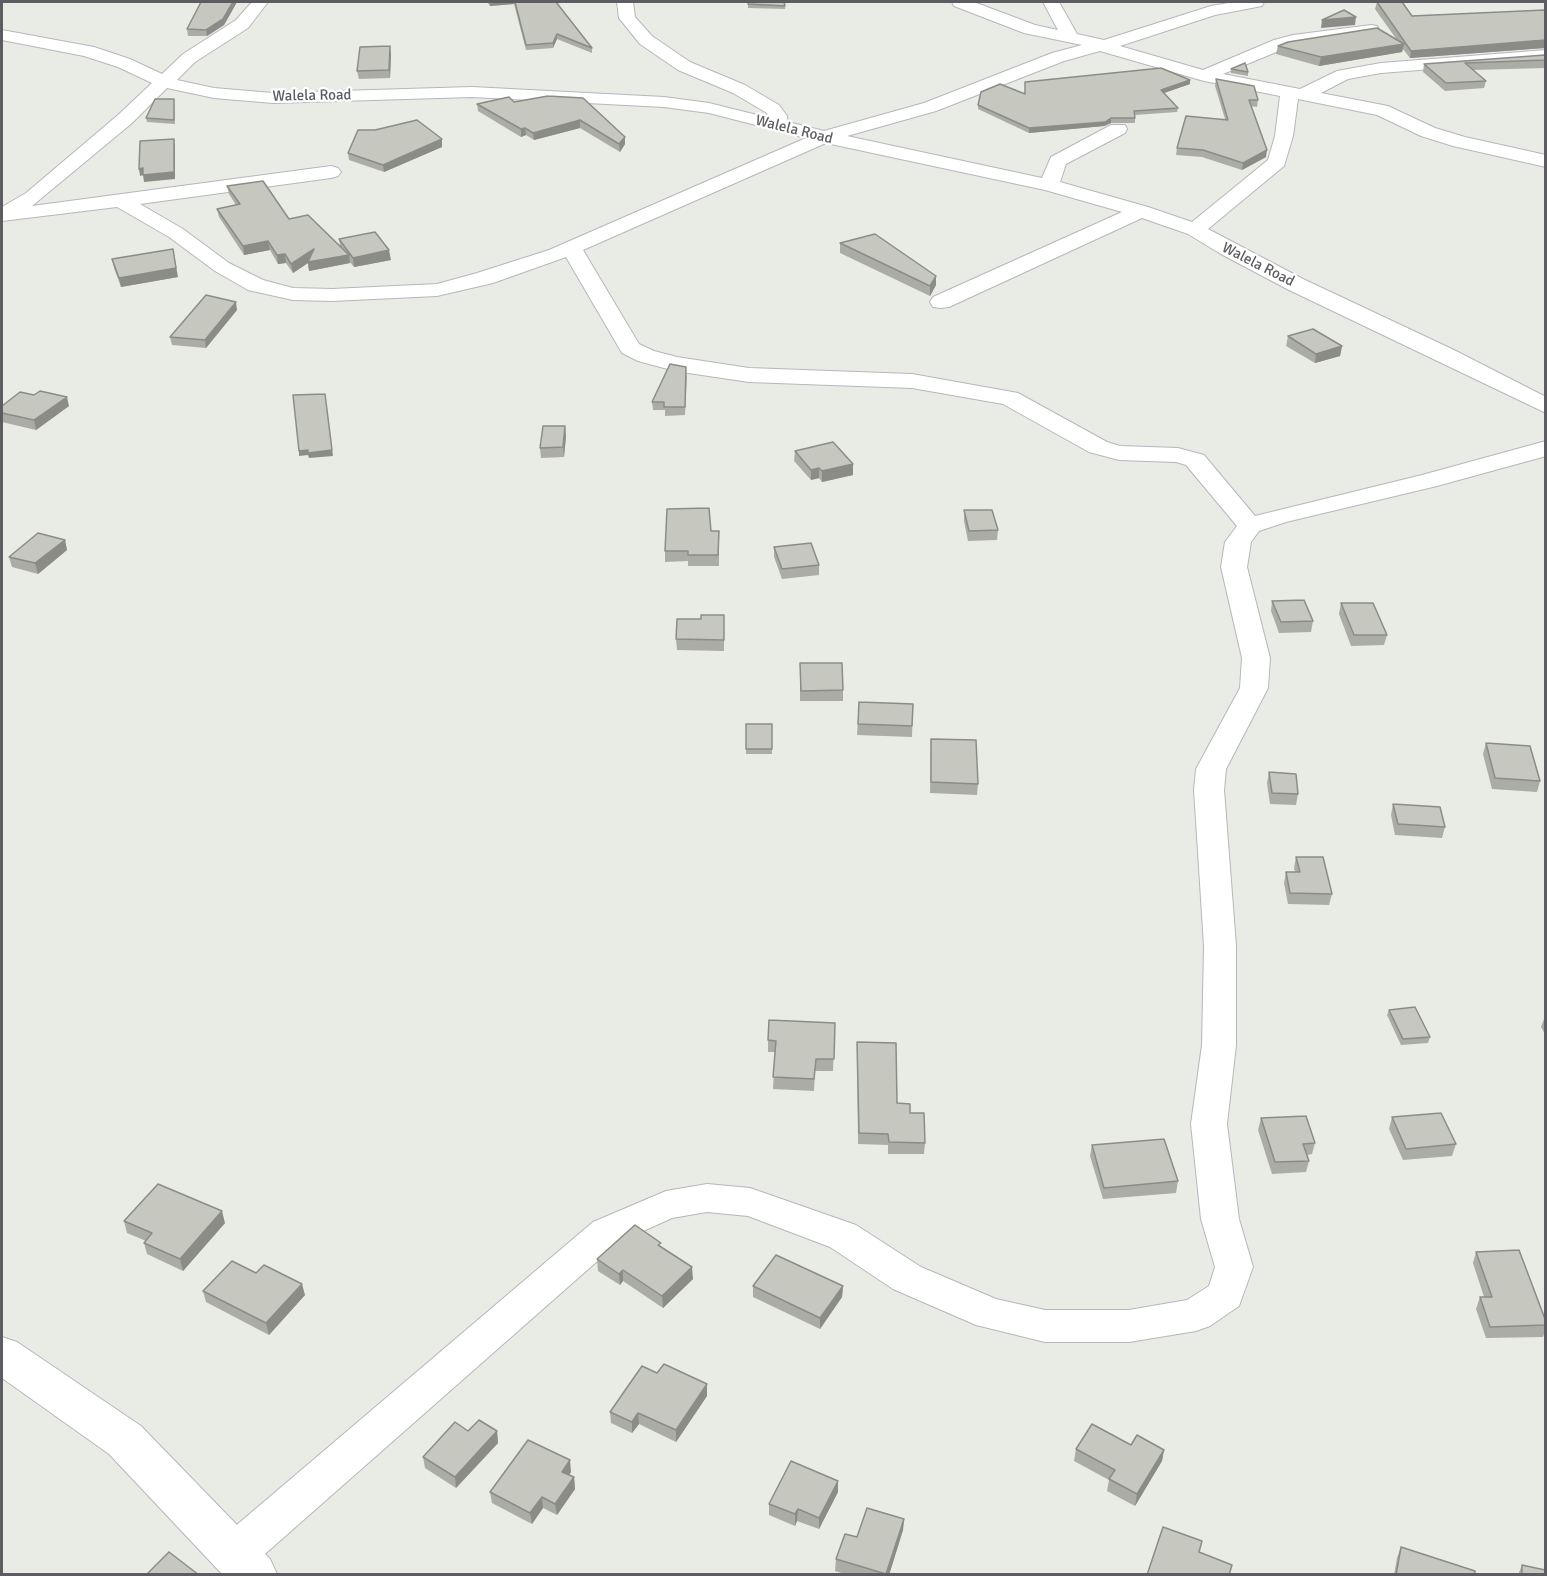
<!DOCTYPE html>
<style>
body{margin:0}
#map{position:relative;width:1547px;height:1576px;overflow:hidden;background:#e9ece4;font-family:Signika,sans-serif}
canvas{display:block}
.frame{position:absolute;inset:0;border:3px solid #5d5c62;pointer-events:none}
</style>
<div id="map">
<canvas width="1547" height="1576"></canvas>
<div class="frame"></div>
</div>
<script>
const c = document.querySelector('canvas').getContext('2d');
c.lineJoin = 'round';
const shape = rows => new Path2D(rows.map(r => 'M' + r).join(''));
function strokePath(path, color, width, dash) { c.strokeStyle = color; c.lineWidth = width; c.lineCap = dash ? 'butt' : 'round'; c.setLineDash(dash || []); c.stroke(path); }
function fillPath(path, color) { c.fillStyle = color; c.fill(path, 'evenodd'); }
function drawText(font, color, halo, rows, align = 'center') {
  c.font = font + ' Signika,sans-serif'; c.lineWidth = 4.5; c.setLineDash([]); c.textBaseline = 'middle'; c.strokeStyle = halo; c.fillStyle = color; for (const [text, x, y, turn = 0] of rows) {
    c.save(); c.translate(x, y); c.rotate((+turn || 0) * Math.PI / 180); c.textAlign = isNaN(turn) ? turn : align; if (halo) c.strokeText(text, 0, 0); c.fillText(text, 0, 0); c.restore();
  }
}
const minor = shape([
 [252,2,268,2,248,28,195,62,177,80,214,88,273,93,472,87,664,97,709,103,769,118,767,113,733,93,678,70,640,44,619,18,617,2,633,2,635,17,652,36,690,62,745,85,779,105,787,116,788,122,824,131,924,103,1052,53,1082,45,1024,33,954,6,952,2,974,2,1035,25,1058,30,1043,2,1059,2,1077,34,1104,40,1211,6,1234,2,1264,2,1262,6,1215,15,1120,46,1203,70,1274,40,1293,35,1371,25,1377,26,1379,30,1377,34,1286,48,1223,74,1300,89,1337,71,1381,63,1546,50,1546,60,1381,73,1348,79,1321,93,1388,106,1435,128,1465,137,1546,155,1546,167,1453,146,1421,136,1377,115,1298,99,1293,136,1284,166,1208,229,1303,279,1454,350,1546,397,1546,413,1287,289,1221,254,1188,234,1142,218,949,307,941,308,933,307,930,302,933,297,1122,212,1045,190,826,143,583,250,639,344,654,351,677,357,749,368,912,374,1018,393,1107,442,1120,446,1178,448,1204,455,1255,516,1422,475,1546,441,1546,456,1437,486,1286,522,1259,531,1251,542,1247,567,1270,658,1268,688,1226,769,1224,790,1236,946,1236,1045,1227,1124,1239,1219,1253,1267,1239,1306,1210,1326,1196,1331,1129,1342,1045,1342,976,1325,893,1289,830,1247,748,1216,707,1212,672,1218,619,1242,249,1568,234,1574,219,1568,212,1554,219,1540,593,1222,666,1191,707,1184,750,1188,856,1225,921,1267,996,1299,1045,1310,1129,1310,1187,1300,1209,1286,1215,1267,1201,1219,1191,1124,1202,1045,1204,946,1194,790,1196,769,1240,688,1242,658,1221,567,1225,542,1237,526,1186,465,1176,462,1119,460,1089,452,1003,404,912,388,749,382,675,371,638,361,622,353,566,257,493,283,437,296,332,301,293,300,248,290,215,271,169,237,117,207,2,221,2,207,26,193,118,115,152,83,118,67,84,56,2,40,2,30,94,47,130,59,162,74,183,54,236,20,252,2],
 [1100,51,1204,81,1280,96,1275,136,1268,160,1192,222,1148,207,1060,182,1066,164,1125,133,1127,129,1125,125,1111,125,1051,157,1042,178,847,136,936,111,1064,61,1100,51],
 [167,88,214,98,273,103,472,97,664,107,709,113,806,138,549,250,477,273,437,284,332,289,293,288,263,280,229,263,183,229,140,204,331,178,338,176,341,172,338,168,331,166,32,206,132,123,167,88]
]);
const tertiary = shape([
 [2,1337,17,1342,141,1426,270,1559,277,1574,222,1574,109,1454,2,1378,2,1337]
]);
const wall = shape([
 [201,2,237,2,224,25,207,36,188,36,187,29],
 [487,2,556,2,592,48,592,53,557,39,553,48,526,50,514,4,490,6],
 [748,2,785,6,785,9,748,8],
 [1377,2,1412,16,1545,10,1545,48,1410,58,1403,49,1402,52,1319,66,1276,54,1278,46,1397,40,1375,9],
 [391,54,390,78,359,79,357,71],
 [1545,55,1545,68,1473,70,1486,81,1484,88,1445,91,1423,72,1424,64],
 [1231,69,1248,72,1248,76,1231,73],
 [1216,79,1258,100,1257,107,1251,106,1266,157,1242,170,1202,157,1176,155,1177,148,1225,119,1215,86],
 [1190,80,1190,84,1164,93,1178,108,1177,112,1135,115,1135,123,1111,123,1104,126,1029,133,978,109,978,105,1025,94,1025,82],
 [548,96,625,144,620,152,580,128,534,140,526,135,521,137,478,111,477,104,514,102],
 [174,99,175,124,147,122,146,118],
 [442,147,384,172,349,160,348,153],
 [227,186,340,246,339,239,391,260,354,267,349,261,350,263,309,271,308,263,293,273,286,263,278,264,270,250,244,255,219,217,217,209,236,205,229,194],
 [840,243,936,276,936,285,930,296,840,253],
 [112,259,178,277,121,287,114,268],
 [237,310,206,348,172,345,170,337],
 [1288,336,1342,346,1340,356,1315,363,1286,346],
 [687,375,685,415,665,416,665,410,653,410,652,402],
 [2,406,69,406,36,430,2,422],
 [565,426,566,436,564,457,541,458,540,448],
 [795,451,853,464,853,475,822,482,819,478,811,480,794,461],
 [964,510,998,530,997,540,968,541,964,521],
 [711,531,719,531,719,566,688,566,688,561,665,562,665,551],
 [65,540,67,550,38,574,12,567,9,557],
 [774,547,819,565,819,575,782,579,774,557],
 [1272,601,1313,621,1311,632,1279,633,1271,611],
 [1341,603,1387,635,1384,645,1351,646,1339,614],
 [724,615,724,651,677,650,676,639],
 [800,663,843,690,843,701,800,701],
 [859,702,913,704,912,737,857,735],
 [746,724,772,724,772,754,746,754],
 [931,739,978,784,977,795,930,793],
 [1486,743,1540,781,1537,792,1492,789,1483,754],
 [1269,772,1298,794,1296,805,1270,804,1267,783],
 [1393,804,1445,827,1442,838,1395,835,1391,815],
 [1296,857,1332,894,1329,905,1288,904,1284,883,1286,872,1295,872,1294,868],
 [1389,1010,1430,1037,1428,1043,1401,1045,1387,1015],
 [1545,1016,1545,1034,1541,1027],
 [835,1023,833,1071,815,1071,814,1091,773,1089,775,1052,768,1052,768,1040],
 [857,1042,897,1103,910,1113,925,1143,924,1154,888,1154,888,1145,858,1144],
 [1392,1117,1456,1144,1452,1156,1403,1160,1389,1129],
 [1261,1118,1315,1143,1312,1154,1307,1155,1309,1161,1306,1172,1272,1174,1258,1130],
 [1092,1145,1178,1181,1176,1193,1103,1199,1090,1156],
 [124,1221,225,1223,183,1271,147,1254,144,1243,146,1241,127,1233],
 [661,1247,693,1279,663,1308,623,1281,620,1285,598,1271,597,1259],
 [1476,1252,1545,1319,1545,1331,1543,1337,1486,1338,1476,1309,1480,1297,1484,1297,1473,1263],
 [256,1273,305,1295,269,1335,206,1302,203,1291],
 [753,1286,843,1286,842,1297,820,1329,753,1297],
 [707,1384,707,1396,676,1442,639,1424,632,1433,611,1423,610,1412],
 [468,1431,497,1431,498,1443,456,1488,425,1468,423,1457],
 [1131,1445,1164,1450,1162,1461,1135,1506,1107,1491,1109,1480,1074,1461,1076,1449],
 [571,1472,569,1475,574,1477,575,1489,557,1515,543,1508,532,1524,492,1503,490,1492],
 [838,1481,838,1492,819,1529,797,1521,795,1526,769,1515,769,1504],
 [904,1519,903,1530,889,1575,848,1575,835,1571,836,1559,857,1537],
 [1401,1547,1475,1575,1394,1575,1397,1558],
 [1522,1565,1545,1575,1518,1575]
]);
const shadedWall = shape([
 [233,2,237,2,224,25,207,36,206,30],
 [490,2,514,2,514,4,490,6],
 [1356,17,1355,25,1321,28,1322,20],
 [557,34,557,39,553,48,553,43],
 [1545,40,1545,48,1410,58,1411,51],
 [1404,44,1402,52,1319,66,1321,57],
 [390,46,391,54,390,78,389,70],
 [1190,80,1190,84,1161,94,1161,90],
 [1111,118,1111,123,1104,126,1029,133,1029,128],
 [580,120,580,128,534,140,533,133],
 [525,128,526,135,521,137,521,129],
 [625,137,625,144,620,152,619,144],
 [174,139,175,146,175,179,144,182,143,175,140,176,139,169],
 [442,139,442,147,384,172,383,165],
 [1267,150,1266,157,1242,170,1243,163],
 [268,241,270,250,244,255,243,246],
 [173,249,178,277,121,287,119,278],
 [314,249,349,255,350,263,309,271,308,263,293,273,291,264],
 [389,250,391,260,354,267,353,258],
 [285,254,286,263,278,264,277,255],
 [936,276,936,285,930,296,930,286],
 [236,302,237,310,206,348,205,340],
 [1342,346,1340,356,1315,363,1316,354],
 [325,394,333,456,309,458,308,455,299,456,299,451],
 [67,397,69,406,36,430,34,420],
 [565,426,566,436,564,457,563,447],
 [853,464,853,475,822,482,822,471],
 [819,468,819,478,811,480,811,470],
 [65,540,67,550,38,574,35,563],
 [222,1211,225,1223,183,1271,180,1259],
 [692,1267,693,1279,663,1308,662,1296],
 [623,1270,623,1281,620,1285,619,1274],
 [302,1284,305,1295,269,1335,266,1323],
 [843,1286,842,1297,820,1329,820,1318],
 [707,1384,707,1396,676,1442,676,1430],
 [638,1413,639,1424,632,1433,632,1422],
 [497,1431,498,1443,456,1488,455,1477],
 [1164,1450,1162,1461,1135,1506,1137,1494],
 [570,1460,571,1472,563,1484,562,1472],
 [574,1477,575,1489,557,1515,555,1504],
 [838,1481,838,1492,819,1529,819,1518],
 [542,1497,543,1508,532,1524,530,1513],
 [798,1509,797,1521,795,1526,795,1514],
 [904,1519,903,1530,889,1575,886,1575]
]);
const building = shape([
 [201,2,233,2,223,19,206,30,187,29,201,2],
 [515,2,556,2,592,48,557,34,553,43,526,45,515,2],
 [748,2,784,2,785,6,748,4,748,2],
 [1377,2,1402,2,1412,16,1545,10,1545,40,1411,51,1377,2],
 [1344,10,1356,17,1322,20,1344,10],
 [1377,28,1404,44,1321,57,1278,46,1288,42,1377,28],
 [390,46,389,70,357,71,360,47,390,46],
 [1545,55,1545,60,1465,63,1486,81,1446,83,1424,64,1545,55],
 [1245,63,1248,72,1231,69,1245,63],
 [1161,68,1190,80,1161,90,1178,108,1134,111,1135,118,1111,118,1105,122,1029,128,978,105,981,92,1000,84,1025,94,1025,82,1161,68],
 [1216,79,1254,86,1258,100,1249,100,1267,150,1243,163,1203,150,1177,148,1186,116,1228,120,1216,79],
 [548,96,583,98,625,137,619,144,580,120,533,133,525,128,521,129,477,104,509,97,514,102,548,96],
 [155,99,174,99,174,120,146,118,155,99],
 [417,120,442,139,383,165,348,153,358,130,375,130,417,120],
 [174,139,174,172,143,175,143,168,139,169,140,141,174,139],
 [263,181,289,219,308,215,349,255,308,262,314,249,291,264,285,254,277,255,268,241,243,246,217,209,240,204,227,186,263,181],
 [375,232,389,250,353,258,339,239,375,232],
 [875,234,936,276,930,286,840,243,875,234],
 [173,249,176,268,119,278,112,259,173,249],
 [206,295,236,302,205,340,170,337,206,295],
 [1313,329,1342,346,1316,354,1288,336,1313,329],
 [670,364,686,367,685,407,664,407,664,402,652,402,670,364],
 [40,391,67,397,34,420,2,413,2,406,20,392,34,395,40,391],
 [325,394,332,450,308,453,308,450,299,451,293,395,325,394],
 [543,426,565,426,563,447,540,448,543,426],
 [833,442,853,464,822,471,819,468,811,470,795,451,833,442],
 [709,508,711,531,719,531,718,555,688,555,688,551,665,551,667,509,709,508],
 [964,510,992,510,998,530,969,531,964,510],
 [38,533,65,540,35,563,9,557,38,533],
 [811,543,819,565,782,569,774,547,811,543],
 [1304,600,1313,621,1281,622,1272,601,1304,600],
 [1341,603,1373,603,1387,635,1354,635,1341,603],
 [701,615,724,615,724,640,676,639,677,619,701,619,701,615],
 [800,663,842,663,843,690,801,691,800,663],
 [859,702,913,704,912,726,858,724,859,702],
 [746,724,772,724,772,749,746,749,746,724],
 [931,739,976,740,978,784,931,782,931,739],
 [1486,743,1530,746,1540,781,1495,778,1486,743],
 [1269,772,1296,774,1298,794,1272,793,1269,772],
 [1393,804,1440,807,1445,827,1398,824,1393,804],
 [1296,857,1323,857,1332,894,1290,893,1286,872,1300,872,1296,857],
 [1415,1007,1430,1037,1403,1039,1389,1010,1415,1007],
 [769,1020,835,1023,834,1059,816,1059,814,1079,773,1077,776,1041,768,1040,769,1020],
 [857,1042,896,1043,897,1103,910,1104,910,1113,924,1113,925,1143,889,1142,888,1134,859,1133,857,1042],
 [1441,1113,1456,1144,1406,1149,1392,1117,1441,1113],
 [1306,1116,1315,1143,1303,1144,1309,1161,1275,1162,1261,1118,1306,1116],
 [1164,1139,1178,1181,1104,1188,1092,1145,1164,1139],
 [158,1184,222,1211,180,1259,144,1243,152,1233,124,1221,158,1184],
 [635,1225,661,1243,658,1245,692,1267,662,1296,623,1270,619,1274,597,1259,635,1225],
 [1519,1250,1545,1319,1545,1325,1490,1327,1480,1297,1492,1297,1476,1252,1519,1250],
 [776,1255,843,1286,820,1318,753,1286,776,1255],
 [232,1261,256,1273,264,1265,302,1284,266,1323,203,1291,232,1261],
 [664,1364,707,1384,676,1430,638,1413,632,1422,610,1412,642,1366,657,1373,664,1364],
 [479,1420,497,1431,455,1477,423,1457,455,1422,468,1431,479,1420],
 [1092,1424,1131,1445,1137,1435,1164,1450,1137,1494,1109,1479,1115,1470,1076,1449,1092,1424],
 [528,1440,570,1460,562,1472,574,1477,555,1504,542,1497,530,1513,490,1492,528,1440],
 [791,1461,838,1481,819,1518,798,1509,795,1514,769,1504,791,1461],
 [867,1508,904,1519,886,1574,836,1559,845,1534,857,1537,867,1508],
 [1163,1527,1202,1541,1199,1552,1232,1565,1229,1575,1147,1575,1163,1527],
 [1401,1547,1475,1571,1475,1575,1396,1575,1401,1547],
 [169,1552,199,1575,146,1575,169,1552],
 [1522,1565,1545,1570,1545,1575,1522,1575,1522,1565]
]);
const farStreetnames = [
 ["Walela Road",312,96,-1],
 ["Walela Road",794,130,14],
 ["Walela Road",1258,265,27]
];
strokePath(minor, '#b7b6bc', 2);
strokePath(tertiary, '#b7b6bc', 2);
fillPath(minor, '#fff');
fillPath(tertiary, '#fff');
fillPath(wall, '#aaaca5');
fillPath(shadedWall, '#8b8c86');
fillPath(building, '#c6c8c0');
strokePath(building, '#8b8c86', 1.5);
drawText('15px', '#5d5c62', '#fff', farStreetnames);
</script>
